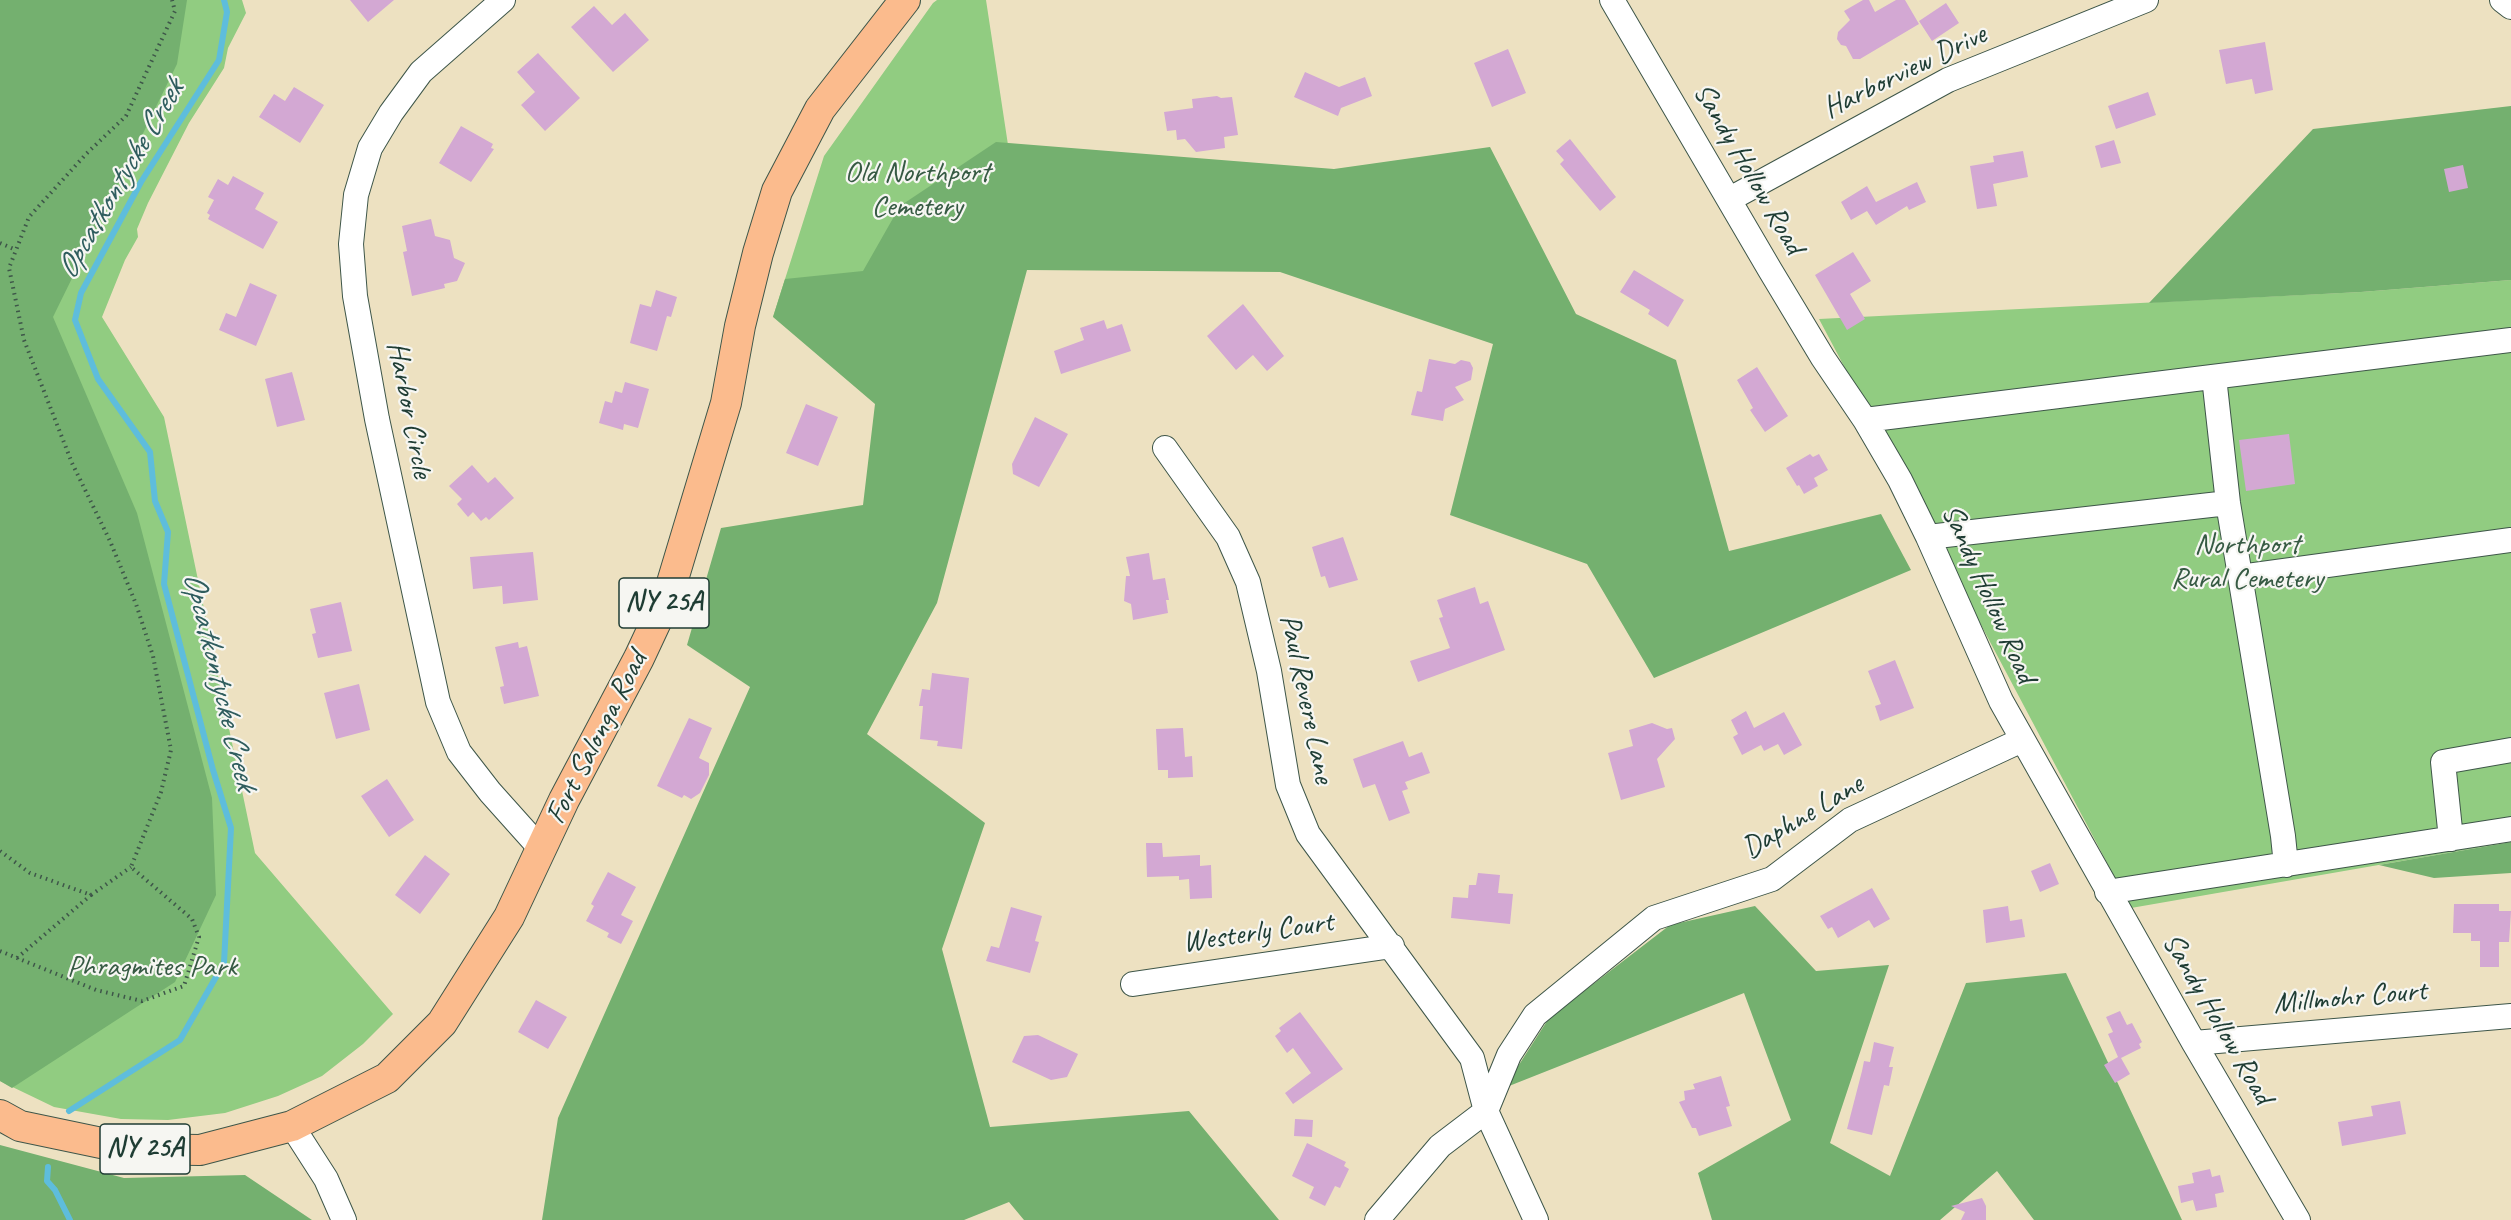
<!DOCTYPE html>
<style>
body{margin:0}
canvas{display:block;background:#ede1c1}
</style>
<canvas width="2511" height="1220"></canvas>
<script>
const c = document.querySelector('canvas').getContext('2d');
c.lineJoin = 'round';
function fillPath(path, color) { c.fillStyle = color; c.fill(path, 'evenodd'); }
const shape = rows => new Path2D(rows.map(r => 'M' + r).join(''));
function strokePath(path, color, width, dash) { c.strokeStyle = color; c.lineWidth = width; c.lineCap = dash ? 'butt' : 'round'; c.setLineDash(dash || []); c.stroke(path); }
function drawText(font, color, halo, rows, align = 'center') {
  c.font = font + ' Caveat,sans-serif'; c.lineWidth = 4.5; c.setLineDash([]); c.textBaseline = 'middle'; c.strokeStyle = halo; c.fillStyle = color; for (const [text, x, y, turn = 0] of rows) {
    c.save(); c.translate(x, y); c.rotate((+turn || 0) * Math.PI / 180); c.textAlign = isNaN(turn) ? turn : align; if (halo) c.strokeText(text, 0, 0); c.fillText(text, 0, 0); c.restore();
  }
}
const green = shape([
 [0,0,242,0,246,13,228,48,224,68,189,123,148,203,137,229,138,237,125,260,102,317,164,417,255,853,393,1014,363,1044,322,1076,278,1096,225,1113,168,1120,121,1119,54,1107,0,1081],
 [937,0,986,0,1027,270,773,317,824,156,933,3],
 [2511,280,2511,842,2131,908,1819,319,2361,292]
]);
const forest = shape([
 [0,0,187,0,177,64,53,317,137,513,212,798,216,895,175,982,12,1088,0,1081],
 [2511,106,2511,280,2361,292,2149,303,2313,129],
 [996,142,1334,169,1490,147,1576,314,1676,360,1729,551,1881,514,1911,570,1654,678,1587,564,1450,515,1493,344,1280,272,1027,270,937,603,867,734,985,823,942,949,990,1127,1189,1111,1279,1220,1024,1220,1009,1202,964,1220,542,1220,558,1118,750,687,687,645,721,528,863,505,875,404,773,317,785,279,863,271,900,206],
 [2511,842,2511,873,2434,878,2379,865],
 [1755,906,1816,971,1889,965,1830,1143,1890,1176,1966,983,2066,973,2182,1220,2034,1220,1997,1171,1940,1220,1712,1220,1698,1173,1791,1120,1744,993,1504,1088,1549,1018,1670,925],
 [0,1145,124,1178,245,1175,312,1220,0,1220]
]);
const stream = shape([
 [69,1111,180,1040,224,963,231,828,213,770,164,584,168,532,155,501,150,452,98,379,75,320,81,293,141,182,219,60,227,12,224,0],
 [48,1167,47,1181,55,1190,70,1220]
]);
const building = shape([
 [350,0,394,0,368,22],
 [1863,0,1869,0,1875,12,1896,0,1905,0,1919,24,1860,59,1853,59,1846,46,1841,45,1837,39,1838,32,1850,20,1844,11],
 [1946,3,1959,23,1932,41,1919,21],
 [594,6,612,25,625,13,649,40,613,72,571,27],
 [2265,42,2273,90,2255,94,2252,79,2226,84,2219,50],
 [1508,49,1526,93,1492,107,1474,63],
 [538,53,580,98,545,131,521,105,535,92,517,72],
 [1305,72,1339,87,1365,77,1372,96,1341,108,1338,116,1294,97],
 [294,87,324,105,300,143,259,117,274,94,285,101],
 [2148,92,2156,115,2116,129,2108,106],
 [1217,96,1221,98,1232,97,1238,135,1224,137,1225,148,1196,152,1185,139,1177,140,1176,130,1167,131,1164,112,1193,108,1192,99],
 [461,126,493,144,491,148,494,149,471,182,439,163],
 [1570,139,1616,197,1600,211,1560,164,1564,160,1556,151],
 [2114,140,2121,163,2101,168,2095,146],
 [2023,151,2028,177,1993,184,1997,206,1977,209,1970,166,1994,162,1993,156],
 [2463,165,2468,188,2449,192,2444,169],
 [233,176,264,193,255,209,278,222,263,249,208,219,210,215,207,213,214,200,208,197,218,179,228,185],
 [1917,182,1926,202,1909,210,1907,206,1876,225,1867,211,1851,220,1841,202,1867,186,1876,202],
 [431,219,435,236,450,240,454,258,465,263,457,281,444,284,445,288,412,296,403,252,407,251,402,226],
 [1853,252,1871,281,1850,294,1865,319,1847,330,1815,275],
 [1634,270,1684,300,1668,327,1648,314,1650,310,1620,292],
 [250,283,277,295,256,346,219,330,226,313,236,317],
 [656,290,677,297,671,317,667,316,657,351,630,343,640,304,651,307],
 [1243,304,1284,356,1267,371,1253,355,1236,370,1207,336],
 [1104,320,1107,329,1122,324,1131,351,1061,374,1054,351,1084,340,1080,328],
 [1429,359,1455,364,1461,360,1470,362,1473,368,1471,380,1455,387,1464,400,1445,409,1443,421,1411,415,1417,391,1422,392],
 [1757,367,1788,416,1765,432,1750,410,1753,408,1737,380],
 [292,372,305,420,277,427,265,379],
 [625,382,649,389,638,428,624,424,623,430,599,423,605,401,612,403,615,391,622,393],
 [806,404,838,417,818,466,786,453],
 [1035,417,1068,434,1039,487,1013,474,1012,464],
 [2289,434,2295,484,2246,491,2239,440],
 [1810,454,1813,457,1819,454,1828,470,1814,478,1818,486,1804,494,1799,485,1797,486,1786,468],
 [472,465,488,483,495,477,514,498,489,520,486,517,481,521,473,512,468,517,457,504,462,499,449,486],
 [1343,537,1358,580,1329,588,1325,576,1321,577,1312,547],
 [533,552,538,600,503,604,502,586,473,589,470,557],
 [1149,553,1153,580,1165,578,1169,600,1166,600,1168,613,1133,620,1131,604,1124,601,1126,576,1130,576,1126,557],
 [1475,587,1480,604,1488,601,1505,650,1418,682,1410,661,1450,648,1439,618,1443,617,1437,600],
 [341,602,352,651,318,658,312,634,316,633,310,609],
 [518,642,519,648,527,646,539,696,504,704,500,687,504,686,495,647],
 [1895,660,1914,708,1880,721,1875,706,1881,704,1868,671],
 [932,673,969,678,962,749,937,746,938,741,920,739,923,706,919,706,922,689,930,690],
 [359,684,370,730,336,739,324,693],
 [1746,711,1754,728,1784,712,1802,745,1784,755,1778,744,1764,751,1761,745,1742,755,1733,737,1738,734,1731,720],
 [689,718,712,728,699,758,709,763,709,775,700,793,691,799,684,795,682,798,657,786],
 [1652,723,1667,729,1672,728,1675,739,1657,759,1665,787,1621,800,1608,753,1633,746,1629,730],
 [1183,728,1185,757,1192,756,1193,777,1168,778,1168,770,1158,770,1156,729],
 [1403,741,1409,757,1422,752,1430,773,1405,782,1408,789,1402,791,1410,813,1389,821,1375,784,1363,788,1353,759],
 [387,779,414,820,389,837,361,796],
 [1146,843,1162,843,1163,857,1200,855,1200,866,1211,865,1212,898,1190,899,1189,879,1179,880,1179,876,1147,877],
 [425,855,450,874,420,914,395,895],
 [2050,863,2059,884,2040,892,2031,871],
 [608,872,636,887,621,915,633,921,621,944,607,937,609,933,586,921,594,906,591,904],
 [1478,873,1500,875,1498,893,1513,894,1510,924,1451,918,1453,897,1468,898,1469,885,1476,885],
 [1872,888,1890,919,1874,928,1869,920,1838,938,1832,927,1828,929,1820,916],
 [2454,904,2499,904,2499,911,2511,911,2509,942,2499,942,2499,967,2480,967,2480,941,2471,941,2471,933,2453,933],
 [2008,906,2010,921,2022,919,2025,937,1986,943,1983,910],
 [1011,907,1042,916,1035,941,1039,942,1030,973,986,961,991,946,999,948],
 [536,1000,567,1017,548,1049,518,1032],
 [2120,1011,2127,1025,2132,1023,2142,1042,2139,1044,2141,1048,2121,1058,2130,1074,2115,1083,2104,1065,2118,1057,2108,1034,2113,1032,2106,1017],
 [1300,1012,1343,1069,1293,1104,1285,1093,1311,1073,1293,1048,1287,1053,1275,1036,1281,1031,1279,1028],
 [1038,1035,1078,1054,1067,1077,1051,1080,1012,1062,1024,1036],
 [1874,1042,1894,1047,1889,1067,1893,1067,1889,1086,1884,1085,1872,1135,1847,1129,1862,1071,1864,1061,1870,1062],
 [1721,1076,1730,1106,1726,1107,1732,1126,1699,1136,1696,1128,1692,1128,1679,1102,1685,1100,1684,1091,1695,1089,1693,1084],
 [2400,1101,2406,1134,2342,1146,2338,1122,2373,1116,2371,1106],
 [1295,1119,1313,1120,1312,1137,1294,1136],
 [1307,1143,1346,1162,1344,1166,1349,1169,1340,1188,1335,1186,1325,1206,1309,1198,1314,1187,1292,1176],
 [2210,1169,2212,1177,2220,1175,2224,1192,2215,1194,2217,1207,2196,1211,2193,1200,2181,1203,2178,1186,2194,1183,2192,1173],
 [1982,1198,1986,1206,1986,1220,1961,1220,1965,1212,1951,1206]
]);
const path = shape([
 [0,243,16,250],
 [0,851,30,873,91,895,131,867],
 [0,951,96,990,142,1001,184,986,199,937,192,919,131,867,161,792,171,750,153,656,136,604,110,541,72,463,24,340,9,268,29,217,86,154,126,116,175,11,172,0],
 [17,958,91,895]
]);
const minor = shape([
 [503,0,421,72,391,113,370,148,356,195,351,244,355,296,377,419,438,702,459,752,490,792,541,849],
 [1612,0,1770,270,1823,358,1865,420,1900,480,1928,537,2001,701,2194,1043,2298,1220],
 [2502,0,2511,7],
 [1730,199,1948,80,2146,0],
 [2214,377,2228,503,2283,836,2286,865],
 [1865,420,2511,340],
 [1165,448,1228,537,1248,582,1269,671,1288,785,1308,834,1472,1058,1486,1111,1536,1220],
 [1928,537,2228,503],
 [2240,577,2511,540],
 [2451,839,2443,762,2511,750],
 [2107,892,2511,829],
 [1133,984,1392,946],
 [2194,1043,2511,1016],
 [292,1126,326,1179,344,1220],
 [1377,1220,1440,1146,1486,1111,1509,1055,1535,1015,1654,918,1772,879,1850,820,2022,740]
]);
const major = shape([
 [0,1115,20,1126,130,1149,200,1150,292,1126,387,1078,442,1023,509,917,564,800,639,658,668,596,726,403,740,326,758,253,777,191,820,109,905,0]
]);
const shields = [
 [664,603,90],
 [145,1149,90]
];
const shieldNames = [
 ["NY 25A",664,603],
 ["NY 25A",145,1149]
];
const streetNames = [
 ["Harborview Drive",1905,72,-26],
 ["Sandy Hollow Road",1748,169,60],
 ["Harbor Circle",409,410,79],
 ["Sandy Hollow Road",1988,594,66],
 ["Paul Revere Lane",1306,699,78],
 ["Fort Salonga Road",597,738,-63],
 ["Daphne Lane",1803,817,-31],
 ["Westerly Court",1258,933,-8],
 ["Millmohr Court",2350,998,-5],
 ["Sandy Hollow Road",2217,1019,60]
];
const parkNames = [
 ["Old Northport",917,173],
 ["Cemetery",917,207],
 ["Northport",2247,545],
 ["Rural Cemetery",2247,579],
 ["Phragmites Park",152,967]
];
const waterNames = [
 ["Opcatkontycke Creek",121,180,-60],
 ["Opcatkontycke Creek",219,681,76]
];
fillPath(green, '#91cc81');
fillPath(forest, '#74b06f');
strokePath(stream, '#5ebddc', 6);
fillPath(building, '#d3a8d3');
strokePath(minor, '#3e5649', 26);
strokePath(major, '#3e5649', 32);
strokePath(path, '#3e5649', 4, [1.5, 4.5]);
strokePath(minor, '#fff', 24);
strokePath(major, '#fbbb8d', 30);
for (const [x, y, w] of shields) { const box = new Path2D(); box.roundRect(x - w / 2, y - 25, w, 50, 4.5); c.fillStyle = '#f6f6f2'; c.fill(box); strokePath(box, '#1f3d34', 1.5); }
drawText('bold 28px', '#1f3d34', null, shieldNames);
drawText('30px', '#1f3d34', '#f6f6f2', streetNames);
drawText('30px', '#365a43', '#f6f6f2', parkNames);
drawText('italic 32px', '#2f5d5e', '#f6f6f2', waterNames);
</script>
